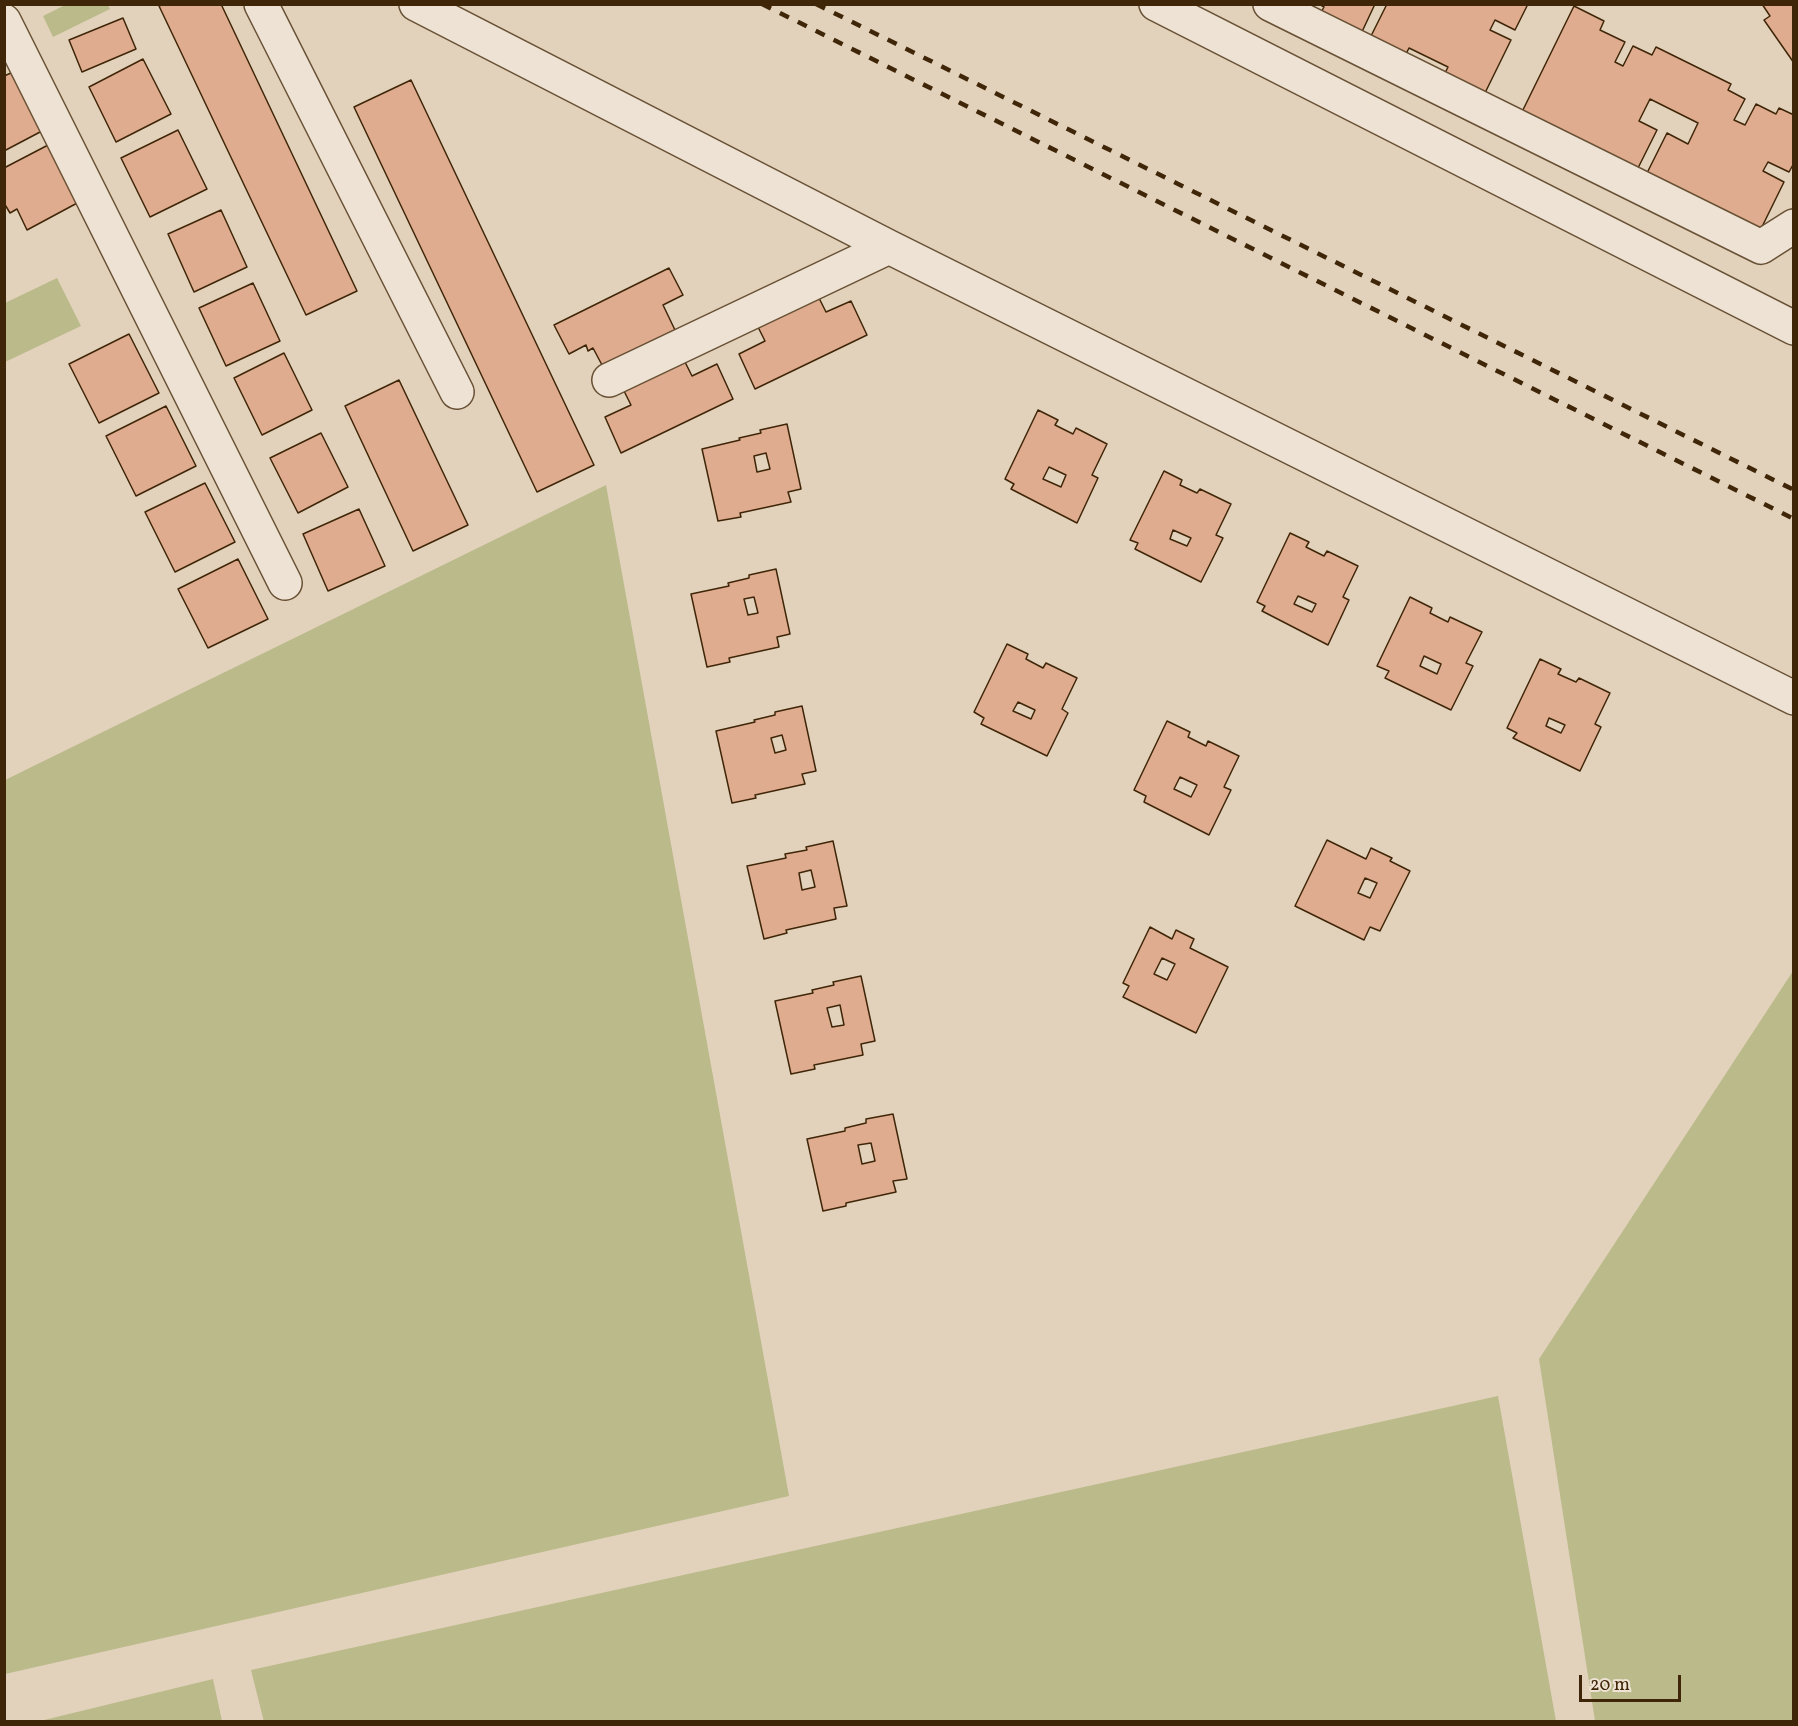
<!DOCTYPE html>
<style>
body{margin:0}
#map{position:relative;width:1798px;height:1726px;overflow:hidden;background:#e3d2bb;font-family:Vollkorn,serif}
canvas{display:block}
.frame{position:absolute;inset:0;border:6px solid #3f2608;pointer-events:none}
.scale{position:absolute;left:1579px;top:1675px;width:102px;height:27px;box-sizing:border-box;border:3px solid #3f2608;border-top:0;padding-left:8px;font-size:18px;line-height:21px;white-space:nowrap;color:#3f2608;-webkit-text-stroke:4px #ede2d3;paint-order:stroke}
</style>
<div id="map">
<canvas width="1798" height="1726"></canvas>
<div class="frame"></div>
<div class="scale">20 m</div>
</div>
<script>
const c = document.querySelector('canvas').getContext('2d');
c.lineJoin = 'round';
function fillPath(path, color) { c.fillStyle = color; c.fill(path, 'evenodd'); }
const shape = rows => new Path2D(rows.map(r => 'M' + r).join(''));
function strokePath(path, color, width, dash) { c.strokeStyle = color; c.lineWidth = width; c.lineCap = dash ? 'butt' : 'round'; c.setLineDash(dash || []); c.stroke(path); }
const green = shape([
 [65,5,108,5,110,9,53,37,43,16],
 [57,278,81,326,5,362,5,303],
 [606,485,789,1496,5,1674,5,780],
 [1793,971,1793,1721,1595,1721,1539,1359],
 [1498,1396,1556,1721,264,1722,251,1670],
 [213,1679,222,1721,40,1721]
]);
const building = shape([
 [164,4,221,4,357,291,306,315,159,6,164,4],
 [1319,4,1375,4,1360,36,1319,16,1324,7,1319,4],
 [1387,4,1528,4,1515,30,1495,20,1490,30,1511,40,1483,97,1443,77,1448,67,1409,48,1404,58,1369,40,1387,4],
 [1762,4,1794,4,1794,63,1764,20,1770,16,1762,4],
 [1574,6,1604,21,1600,30,1625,42,1615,62,1623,66,1633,46,1652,55,1656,47,1731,84,1728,90,1745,99,1734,120,1745,125,1756,104,1776,114,1779,108,1794,115,1794,163,1789,172,1768,162,1763,171,1784,182,1756,239,1721,209,1683,190,1678,200,1642,183,1667,133,1688,144,1698,123,1650,99,1639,121,1657,130,1633,178,1518,120,1574,6],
 [123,18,136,49,82,72,69,40,123,18],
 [143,59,171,114,116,142,89,87,143,59],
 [11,73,42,131,4,151,4,76,11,73],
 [411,80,594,465,537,492,354,107,411,80],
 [178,130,207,189,150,217,121,158,178,130],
 [50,144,81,201,27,230,17,209,10,213,4,203,4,168,50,144],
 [221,210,247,267,194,292,168,234,221,210],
 [669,268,683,295,663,305,675,330,602,365,593,348,588,351,586,345,569,354,554,325,669,268],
 [253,283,280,341,226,366,199,308,253,283],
 [816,292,826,312,851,301,867,335,755,389,739,354,765,341,755,321,816,292],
 [129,334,159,393,99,423,69,364,129,334],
 [284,353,312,410,262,435,234,378,284,353],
 [682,356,692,376,717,364,733,399,621,453,605,417,631,405,621,385,682,356],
 [399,380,468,525,413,551,345,406,399,380],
 [166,406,196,466,136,496,106,436,166,406],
 [1038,410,1058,420,1055,425,1073,434,1076,428,1107,444,1092,475,1098,478,1077,523,1011,489,1014,484,1005,479,1038,410],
 [1049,467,1066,475,1061,487,1043,479,1049,467],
 [787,424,801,489,788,492,791,502,740,513,741,517,718,521,702,449,740,440,739,438,761,433,760,430,787,424],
 [766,453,770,469,757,472,754,456,766,453],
 [321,433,348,487,298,513,270,458,321,433],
 [1164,471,1182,480,1180,485,1197,493,1200,489,1231,504,1216,535,1223,538,1201,582,1135,549,1138,543,1130,540,1164,471],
 [1173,530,1191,538,1187,546,1170,539,1173,530],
 [205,483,235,542,175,572,145,512,205,483],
 [359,509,385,566,328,591,303,534,359,509],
 [1290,533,1309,542,1306,547,1324,556,1327,551,1358,566,1343,597,1349,600,1328,645,1262,611,1265,606,1257,602,1290,533],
 [1298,596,1316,604,1312,612,1294,604,1298,596],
 [238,559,268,619,208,648,178,589,238,559],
 [776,569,790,634,777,637,779,647,729,658,730,662,707,667,691,594,729,586,728,583,749,578,749,575,776,569],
 [754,597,758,613,748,615,744,599,754,597],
 [1410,597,1432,608,1430,613,1448,622,1450,617,1482,632,1466,663,1473,666,1451,710,1385,678,1389,671,1377,666,1410,597],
 [1424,656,1441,664,1437,674,1420,666,1424,656],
 [1007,644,1028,654,1026,659,1043,668,1046,663,1077,678,1062,709,1068,713,1047,756,981,724,984,718,974,712,1007,644],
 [1018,702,1035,710,1031,719,1013,711,1018,702],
 [1540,659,1561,669,1558,674,1576,682,1579,678,1610,693,1595,724,1601,727,1580,771,1513,738,1517,733,1507,728,1540,659],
 [1549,718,1565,725,1561,733,1546,726,1549,718],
 [802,706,816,771,802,774,805,784,755,795,756,798,732,803,716,731,755,722,754,720,775,715,775,712,802,706],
 [782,735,786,750,775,753,771,738,782,735],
 [1167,721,1190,732,1188,737,1206,746,1208,741,1239,756,1224,787,1231,790,1209,835,1144,802,1146,796,1134,790,1167,721],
 [1180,777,1197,785,1191,797,1174,789,1180,777],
 [1327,840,1366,859,1371,848,1392,858,1390,861,1410,871,1380,931,1370,927,1364,940,1295,906,1327,840],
 [1365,878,1377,883,1370,898,1358,893,1365,878],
 [833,841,847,906,834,908,836,919,786,930,787,933,764,939,747,866,786,858,785,854,807,850,806,847,833,841],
 [811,870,815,887,802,890,799,873,811,870],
 [1150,927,1172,939,1176,930,1194,939,1190,948,1228,967,1196,1033,1123,997,1129,986,1123,983,1150,927],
 [1162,958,1175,964,1167,980,1154,974,1162,958],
 [861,976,875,1041,861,1044,863,1055,814,1065,815,1069,791,1074,775,1001,813,993,812,990,834,985,833,982,861,976],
 [840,1005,844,1025,832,1027,827,1008,840,1005],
 [893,1114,907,1179,893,1181,896,1192,846,1203,846,1206,823,1211,807,1139,845,1131,845,1128,866,1123,866,1119,893,1114],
 [871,1143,875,1161,862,1164,858,1145,871,1143]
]);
const minor = shape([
 [261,4,457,392],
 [416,4,889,247,1794,698],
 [1156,4,1794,328],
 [1270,4,1761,247,1794,226],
 [4,21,285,583],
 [609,380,889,247]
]);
const rail = shape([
 [762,4,1794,519],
 [816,4,1794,490]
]);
fillPath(green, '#baba8b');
fillPath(building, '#dfac8f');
strokePath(building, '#3f2608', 1.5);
strokePath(minor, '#685135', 36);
strokePath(minor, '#ede2d3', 33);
strokePath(rail, '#3f2608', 4.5, [10, 10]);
</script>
